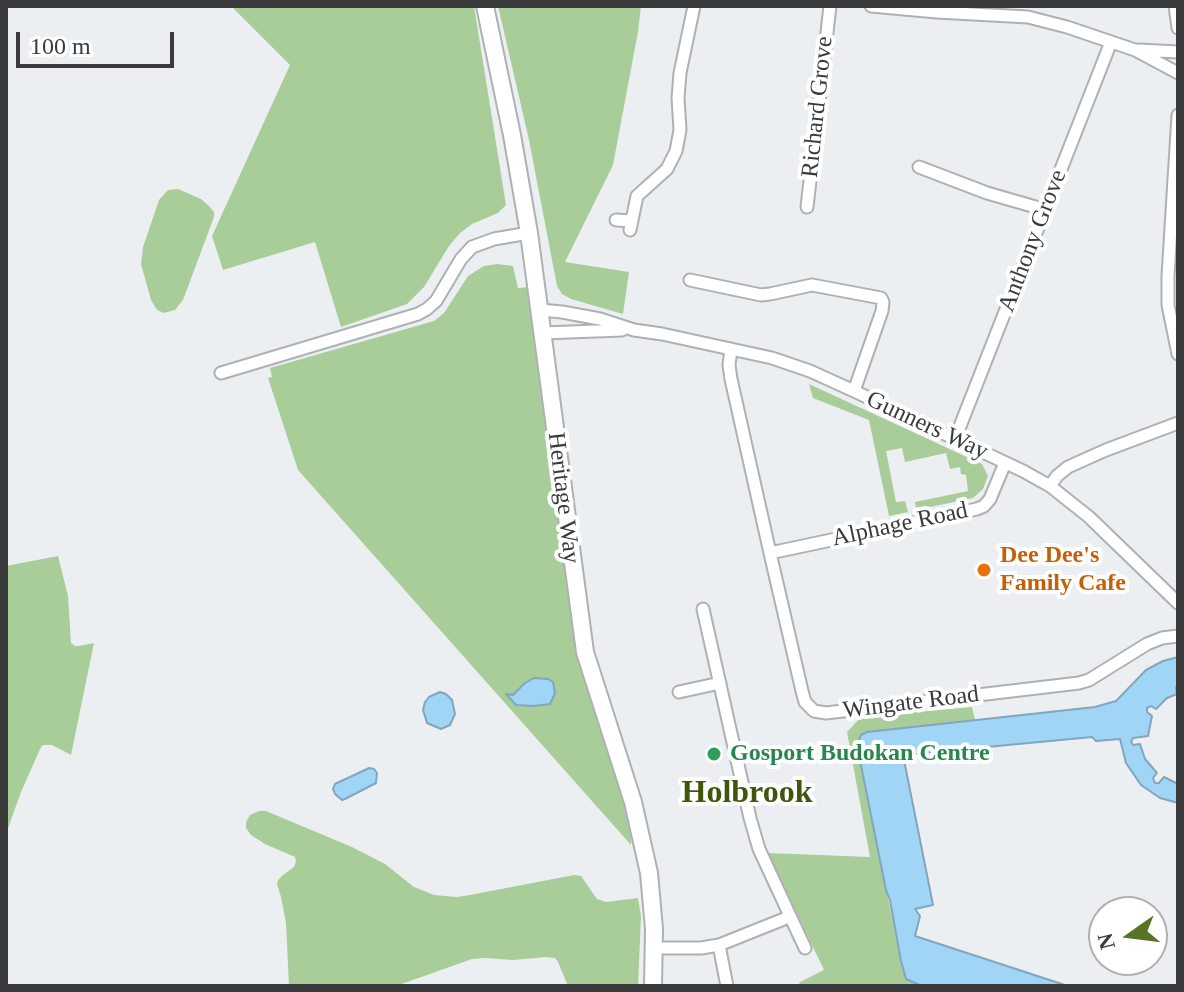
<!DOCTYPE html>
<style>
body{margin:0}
#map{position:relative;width:1184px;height:992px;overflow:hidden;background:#eceff2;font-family:"Times New Roman",serif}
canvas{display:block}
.frame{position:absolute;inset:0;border:8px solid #393a3b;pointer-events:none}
.north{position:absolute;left:1088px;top:896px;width:80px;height:80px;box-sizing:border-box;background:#fff;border:2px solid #b0b0b1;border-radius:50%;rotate:256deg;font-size:22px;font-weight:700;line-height:32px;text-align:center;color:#393a3b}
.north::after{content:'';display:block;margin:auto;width:28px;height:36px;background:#597427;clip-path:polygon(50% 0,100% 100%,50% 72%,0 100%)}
.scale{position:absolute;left:16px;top:32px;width:158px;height:36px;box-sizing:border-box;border:4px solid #393a3b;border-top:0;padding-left:10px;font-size:24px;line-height:28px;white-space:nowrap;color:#393a3b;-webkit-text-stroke:6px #fff;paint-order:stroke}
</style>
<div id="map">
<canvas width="1184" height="992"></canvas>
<div class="frame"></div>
<div class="north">N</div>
<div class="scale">100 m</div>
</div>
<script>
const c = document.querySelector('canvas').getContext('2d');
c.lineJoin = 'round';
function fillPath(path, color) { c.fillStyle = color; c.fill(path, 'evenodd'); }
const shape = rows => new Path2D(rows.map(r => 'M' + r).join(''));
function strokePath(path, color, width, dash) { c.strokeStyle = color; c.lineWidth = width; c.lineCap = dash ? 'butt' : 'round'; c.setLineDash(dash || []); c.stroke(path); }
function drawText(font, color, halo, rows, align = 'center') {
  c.font = font + ' "Times New Roman",serif'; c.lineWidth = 8; c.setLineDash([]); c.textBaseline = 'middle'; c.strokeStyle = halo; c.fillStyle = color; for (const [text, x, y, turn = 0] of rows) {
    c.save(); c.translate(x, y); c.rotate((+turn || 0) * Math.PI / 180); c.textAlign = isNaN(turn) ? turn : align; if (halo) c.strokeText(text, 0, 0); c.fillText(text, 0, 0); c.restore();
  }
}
const green = shape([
 [231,6,474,6,506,205,498,213,472,224,460,233,449,246,424,287,407,304,341,327,315,242,223,270,212,236,290,65],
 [498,6,641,6,638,32,613,165,565,262,629,272,623,314,571,299,562,294,557,286,529,140],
 [178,189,201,199,209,206,214,212,214,217,183,300,175,310,164,313,157,310,151,300,141,264,143,247,159,200,168,190],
 [497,264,513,266,518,288,529,287,554,485,571,614,580,660,585,683,618,774,632,834,631,845,298,470,268,378,272,377,270,368,434,321,444,313,468,276,484,266],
 [809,384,982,464,988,476,983,489,973,498,916,510,915,502,968,491,966,475,961,474,960,467,950,469,946,453,905,462,902,448,886,451,896,502,905,501,908,512,889,516,869,420,813,398],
 [58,556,68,596,71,643,75,646,79,646,94,643,71,755,52,745,43,745,41,747,21,792,6,834,6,566],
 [972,707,975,720,867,732,857,745,903,971,909,981,922,986,798,986,800,982,824,970,768,853,870,857,847,732,861,717],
 [259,811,266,811,352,847,385,864,414,887,434,895,457,897,470,895,574,875,581,876,597,899,606,902,638,898,641,916,638,986,568,986,558,962,555,958,546,957,513,960,485,958,472,959,396,986,289,986,286,923,281,897,277,884,278,880,283,875,294,867,296,861,295,857,265,844,251,835,246,828,246,822,250,815]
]);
const water = shape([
 [1178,657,1178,685,1176,687,1177,694,1167,698,1156,709,1151,706,1147,708,1147,712,1152,716,1148,736,1133,738,1131,742,1133,745,1140,744,1145,759,1157,773,1153,778,1155,783,1159,783,1164,777,1178,784,1178,803,1160,798,1141,785,1126,763,1120,739,1096,741,1092,737,903,755,933,905,915,909,920,916,915,936,1068,986,922,986,906,979,901,961,890,900,886,890,857,745,861,735,867,732,1095,707,1116,701,1146,670,1163,661,1178,657],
 [534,678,548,679,553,682,555,693,550,704,534,706,516,705,506,694,513,695,525,683,534,678],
 [440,692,446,694,452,700,455,714,450,725,441,729,427,723,423,710,425,702,429,697,440,692],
 [369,768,374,769,377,773,376,783,345,799,342,800,335,794,333,789,335,784,369,768]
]);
const street = shape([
 [871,6,937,12,1028,17,1067,27,1135,50,1178,73],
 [1175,6,1178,28],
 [1139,50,1178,52],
 [1178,115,1168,276,1168,305,1178,354],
 [919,167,987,193,1046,210],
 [807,207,830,6],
 [616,220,631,221],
 [630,230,637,196,667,169,676,151,680,130,678,98,680,73,694,6],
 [690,280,761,295,770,294,812,285,881,298,883,302,882,311,854,391],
 [540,310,562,312,600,319,634,330,662,334,772,358,810,371,854,391,1023,471,1050,486,1089,517,1178,603],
 [543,333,622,330],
 [731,349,729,365,731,379,770,553,802,691,805,702,814,711,826,713,1079,683,1089,680,1147,644,1162,638,1178,636],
 [221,373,418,314,427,309,436,301,461,259,472,247,494,239,529,233],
 [955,439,1111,42],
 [1050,486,1057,476,1068,467,1106,450,1178,423],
 [770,553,977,509,984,506,990,499,1005,463],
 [703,609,750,818,759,849,805,948],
 [679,692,720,683],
 [719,945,727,986],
 [655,948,701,948,719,945,789,917]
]);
const secondary = shape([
 [485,6,512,135,529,233,585,652,633,802,649,873,654,929,653,986]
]);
const markers = [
 [984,570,8,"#e8710a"],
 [714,754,8,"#2e9e5b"]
];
const streetNames = [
 ["Richard Grove",818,107,-84],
 ["Anthony Grove",1033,241,-69],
 ["Gunners Way",927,426,25],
 ["Heritage Way",563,498,83],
 ["Alphage Road",900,525,-12],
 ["Wingate Road",911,703,-7]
];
const foodNames = [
 ["Dee Dee's",1000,556],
 ["Family Cafe",1000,584]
];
const leisureNames = [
 ["Gosport Budokan Centre",730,754]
];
const districtNames = [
 ["Holbrook",747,794]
];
fillPath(green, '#a9cd99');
fillPath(water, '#a0d5f6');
strokePath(water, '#81a6be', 2);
strokePath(street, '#aeb1b4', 15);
strokePath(secondary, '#aeb1b4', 20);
strokePath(street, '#fff', 11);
strokePath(secondary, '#fff', 16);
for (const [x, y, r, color] of markers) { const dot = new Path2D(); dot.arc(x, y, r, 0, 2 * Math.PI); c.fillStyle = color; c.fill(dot); strokePath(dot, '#fff', 3); }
drawText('24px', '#393a3b', '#fff', streetNames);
drawText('bold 24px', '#c56008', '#fff', foodNames, 'left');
drawText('bold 24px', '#27864d', '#fff', leisureNames, 'left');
drawText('bold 32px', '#3f560c', '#fff', districtNames);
</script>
